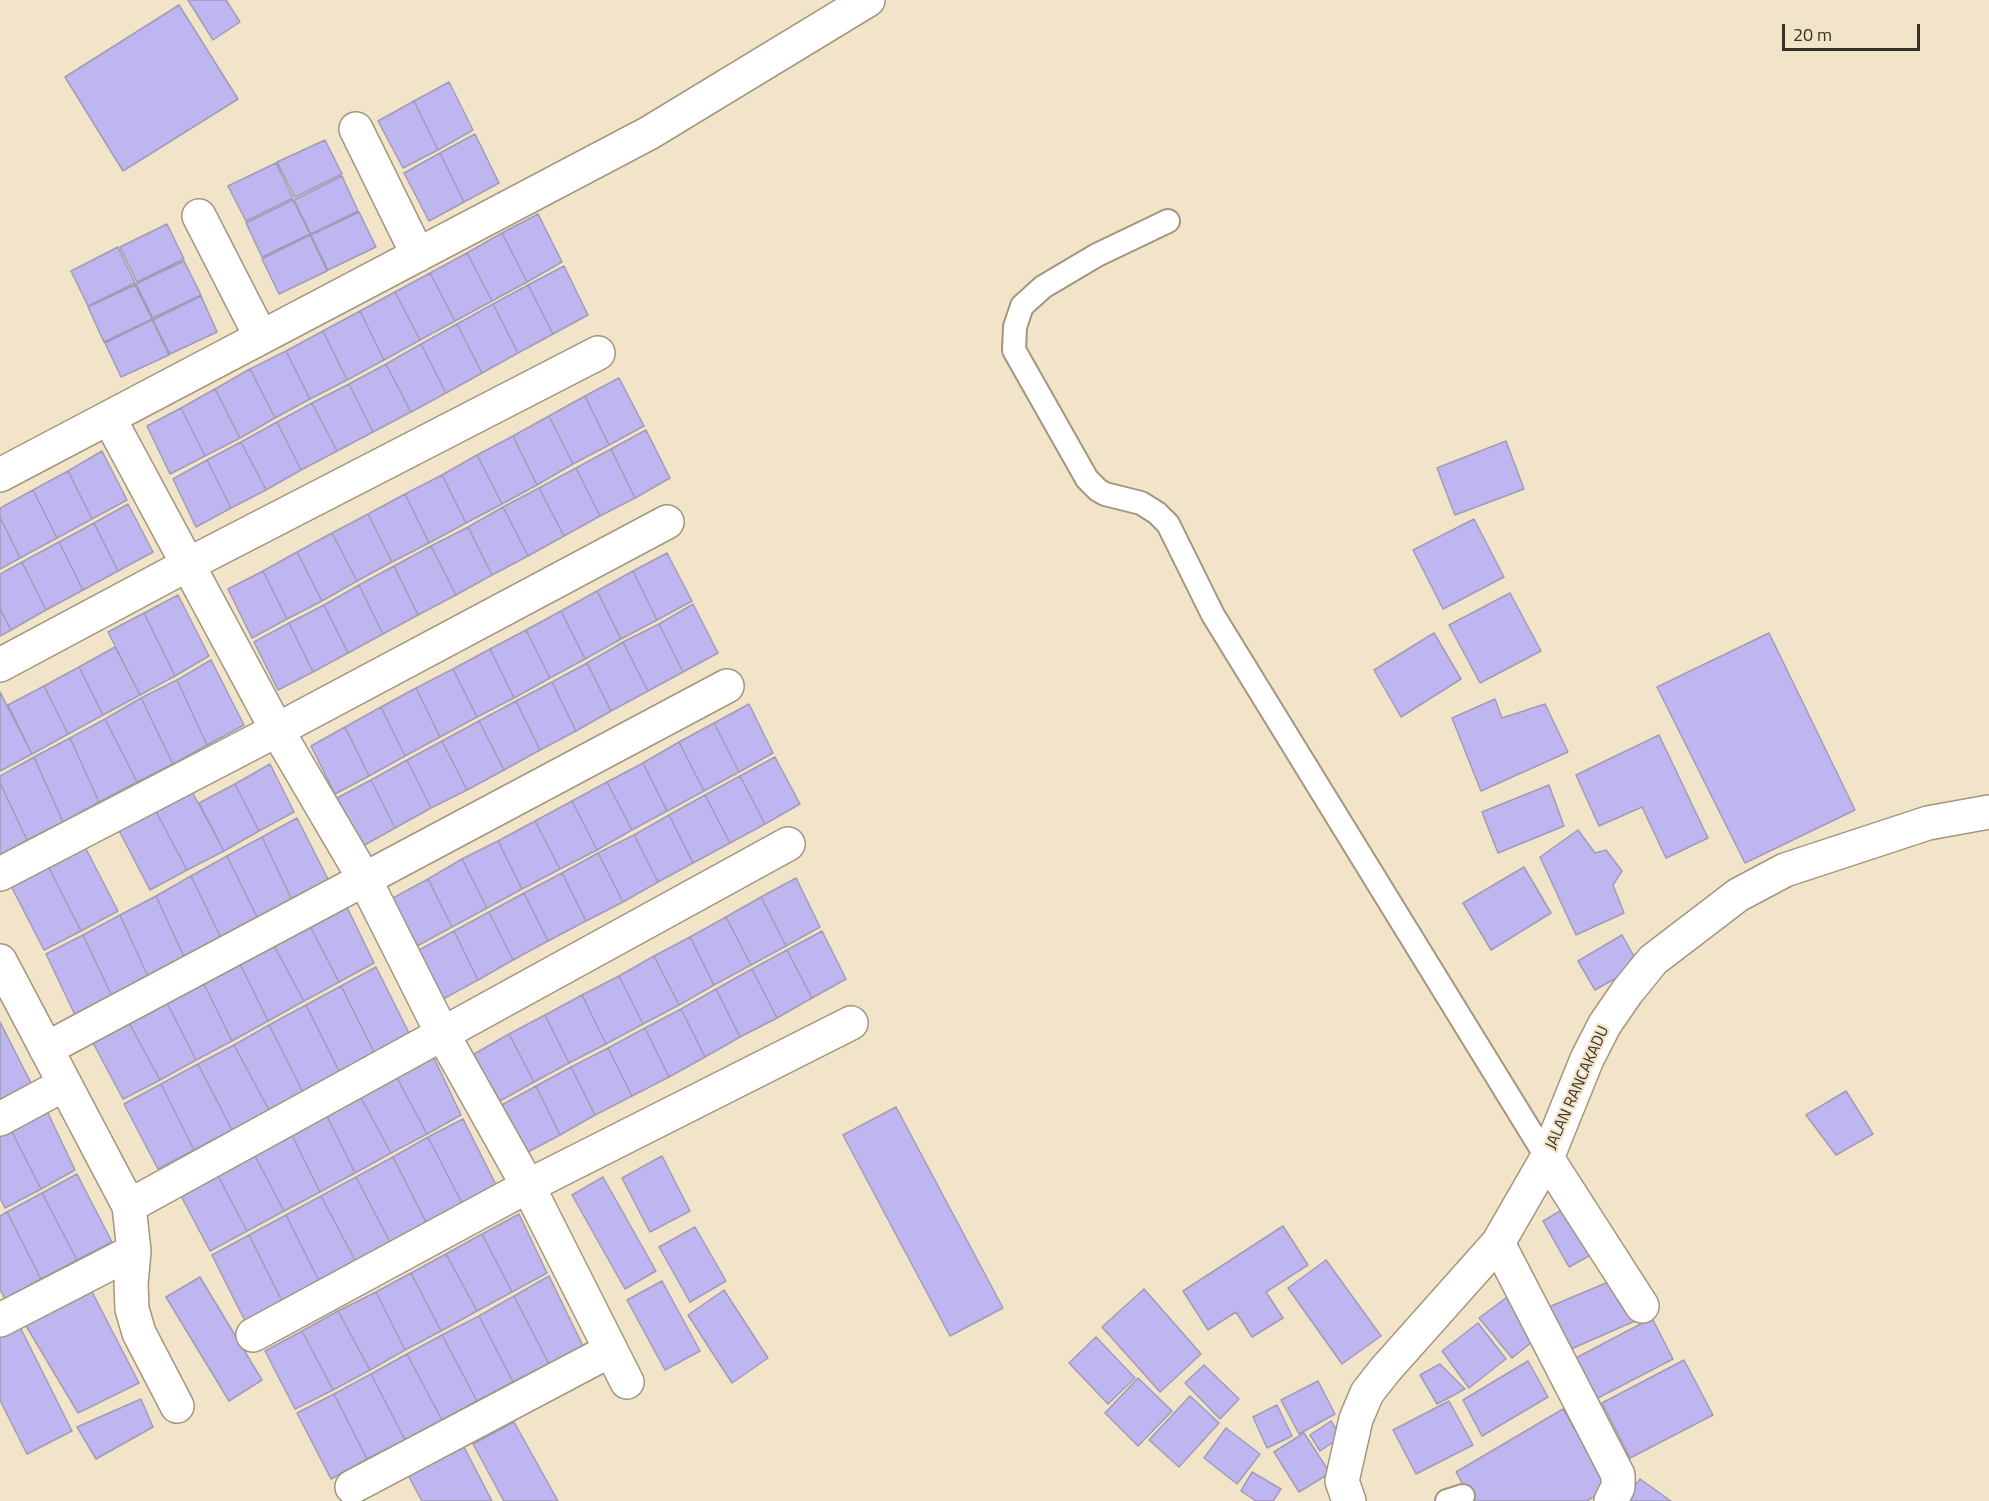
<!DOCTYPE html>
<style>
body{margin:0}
#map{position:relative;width:1989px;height:1501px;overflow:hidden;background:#f2e4c9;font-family:"Titillium Web",sans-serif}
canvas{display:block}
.scale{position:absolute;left:1782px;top:24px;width:138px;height:27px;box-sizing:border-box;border:3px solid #373127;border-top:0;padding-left:8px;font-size:18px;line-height:21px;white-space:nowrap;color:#373127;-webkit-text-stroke:4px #f2e4c9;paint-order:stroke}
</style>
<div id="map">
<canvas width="1989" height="1501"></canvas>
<div class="scale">20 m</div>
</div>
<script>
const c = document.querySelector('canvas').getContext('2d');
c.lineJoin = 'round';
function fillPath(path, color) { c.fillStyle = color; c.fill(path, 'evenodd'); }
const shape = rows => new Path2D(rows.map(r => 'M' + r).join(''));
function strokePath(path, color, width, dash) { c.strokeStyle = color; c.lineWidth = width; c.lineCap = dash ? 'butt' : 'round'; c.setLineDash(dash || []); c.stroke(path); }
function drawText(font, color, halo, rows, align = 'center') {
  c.font = font + ' "Titillium Web",sans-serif'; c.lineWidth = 4.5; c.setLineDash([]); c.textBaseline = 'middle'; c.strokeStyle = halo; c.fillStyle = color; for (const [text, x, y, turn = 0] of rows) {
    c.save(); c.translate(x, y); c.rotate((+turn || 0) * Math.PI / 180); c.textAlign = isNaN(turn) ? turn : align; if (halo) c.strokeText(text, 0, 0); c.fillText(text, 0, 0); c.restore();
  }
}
const building = shape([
 [188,0,226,0,240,22,213,40,188,0],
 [179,5,238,99,123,171,65,77,179,5],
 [449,82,473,130,438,150,414,101,449,82],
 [414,101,438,150,403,168,378,121,414,101],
 [475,134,499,183,464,202,440,153,475,134],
 [325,140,342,174,295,197,277,162,325,140],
 [440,153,464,202,429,221,404,173,440,153],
 [276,163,293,198,246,221,228,186,276,163],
 [342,176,358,211,311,234,294,200,342,176],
 [293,200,310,234,262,257,246,223,293,200],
 [359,212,376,247,328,270,311,235,359,212],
 [538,214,562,262,527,282,502,233,538,214],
 [167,224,184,259,137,282,120,247,167,224],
 [502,233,527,282,492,301,467,253,502,233],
 [310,235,327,271,279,294,262,259,310,235],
 [118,247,135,283,88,306,71,271,118,247],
 [467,253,492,301,455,321,430,273,467,253],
 [184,261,201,295,153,318,136,284,184,261],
 [564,266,588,315,553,334,528,285,564,266],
 [430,273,455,321,420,340,395,292,430,273],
 [135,285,152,319,104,342,88,307,135,285],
 [528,285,553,334,518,353,493,304,528,285],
 [395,292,420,340,384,360,360,311,395,292],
 [201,296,217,332,170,354,153,320,201,296],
 [493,304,518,353,482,373,457,324,493,304],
 [360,311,384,360,347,380,323,331,360,311],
 [152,320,169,355,121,377,105,343,152,320],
 [457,324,482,373,446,393,421,344,457,324],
 [323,331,347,380,310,399,286,351,323,331],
 [421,344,446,393,411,412,386,364,421,344],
 [286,351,310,399,275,418,250,369,286,351],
 [386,364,411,412,373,432,349,384,386,364],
 [250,369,275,418,240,438,215,389,250,369],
 [619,378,644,426,609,445,585,396,619,378],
 [349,384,373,432,337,451,312,403,349,384],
 [215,389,240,438,205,456,181,408,215,389],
 [585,396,609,445,573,464,549,416,585,396],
 [312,403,337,451,301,470,277,422,312,403],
 [181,408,205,456,170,474,147,426,181,408],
 [549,416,573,464,537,485,513,436,549,416],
 [277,422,301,470,266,490,241,442,277,422],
 [646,430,670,478,635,498,611,449,646,430],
 [513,436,537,485,502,504,477,455,513,436],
 [1506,441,1524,489,1455,515,1437,468,1506,441],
 [241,442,266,490,231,508,207,460,241,442],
 [611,449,635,498,600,516,576,468,611,449],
 [102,451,127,500,92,519,68,471,102,451],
 [477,455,502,504,466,523,442,475,477,455],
 [207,460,231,508,196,527,173,479,207,460],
 [576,468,600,516,564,536,539,488,576,468],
 [68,471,92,519,57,538,33,490,68,471],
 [442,475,466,523,429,543,405,494,442,475],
 [539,488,564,536,528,556,503,507,539,488],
 [33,490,57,538,20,558,0,517,0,508,33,490],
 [405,494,429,543,392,562,368,514,405,494],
 [128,504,153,552,118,571,94,523,128,504],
 [503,507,528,556,492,575,468,527,503,507],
 [368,514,392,562,357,581,332,533,368,514],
 [0,517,20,558,0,569,0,517],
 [1474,519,1504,577,1443,609,1413,550,1474,519],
 [94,523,118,571,83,590,59,542,94,523],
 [468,527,492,575,456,595,431,546,468,527],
 [332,533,357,581,322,601,297,552,332,533],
 [59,542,83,590,46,610,22,562,59,542],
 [431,546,456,595,418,615,394,566,431,546],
 [297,552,322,601,287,619,263,571,297,552],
 [667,553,692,601,657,620,633,571,667,553],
 [22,562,46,610,11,630,0,608,0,574,22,562],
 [394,566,418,615,383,634,359,585,394,566],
 [263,571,287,619,252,638,228,589,263,571],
 [633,571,657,620,621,639,597,591,633,571],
 [359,585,383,634,348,653,324,605,359,585],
 [597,591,621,639,585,659,561,611,597,591],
 [1510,593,1541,651,1480,683,1449,625,1510,593],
 [178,595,209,656,175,676,144,613,178,595],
 [693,604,718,653,683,672,659,624,693,604],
 [324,605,348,653,313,672,289,623,324,605],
 [0,608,11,630,0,636,0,608],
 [561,611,585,659,550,678,526,630,561,611],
 [144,613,175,676,140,695,108,632,144,613],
 [289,623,313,672,278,690,254,642,289,623],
 [659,624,683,672,648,691,623,642,659,624],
 [526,630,550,678,514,698,490,649,526,630],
 [1434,633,1461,679,1401,717,1374,670,1434,633],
 [1769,633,1855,810,1745,863,1657,687,1769,633],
 [623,642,648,691,611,711,587,663,623,642],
 [115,647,140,695,103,715,79,667,115,647],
 [490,649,514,698,477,717,453,669,490,649],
 [211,660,244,725,207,745,177,680,211,660],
 [587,663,611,711,576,731,552,682,587,663],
 [79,667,103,715,68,734,44,686,79,667],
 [453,669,477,717,440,737,416,688,453,669],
 [177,680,207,745,173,764,141,698,177,680],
 [552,682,576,731,540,750,516,701,552,682],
 [44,686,68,734,32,754,8,705,44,686],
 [416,688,440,737,405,756,381,707,416,688],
 [0,692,32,754,0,771,0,692],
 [141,698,173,764,137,782,105,719,141,698],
 [1495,699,1502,718,1545,704,1568,752,1481,791,1452,718,1495,699],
 [516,701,540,750,504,770,479,721,516,701],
 [749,704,773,753,739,772,714,723,749,704],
 [381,707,405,756,369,776,345,727,381,707],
 [105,719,137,782,99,802,70,738,105,719],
 [479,721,504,770,467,790,442,741,479,721],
 [714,723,739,772,704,791,679,742,714,723],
 [345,727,369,776,335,794,311,746,345,727],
 [1659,735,1708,838,1666,858,1642,807,1599,826,1576,775,1659,735],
 [70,738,99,802,63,822,34,757,70,738],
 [442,741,467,790,431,808,407,760,442,741],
 [679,742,704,791,667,811,643,763,679,742],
 [34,757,63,822,27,840,0,783,0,776,34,757],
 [775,757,800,804,765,824,740,776,775,757],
 [407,760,431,808,395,828,371,780,407,760],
 [643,763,667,811,632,830,607,782,643,763],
 [270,764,294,812,259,831,235,784,270,764],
 [740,776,765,824,730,843,705,795,740,776],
 [371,780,395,828,361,847,337,798,371,780],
 [607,782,632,830,597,850,572,801,607,782],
 [0,783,27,840,0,855,0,783],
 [235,784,259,831,224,851,199,803,235,784],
 [1549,785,1564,826,1498,853,1482,812,1549,785],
 [189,786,224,851,187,870,152,804,189,786],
 [705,795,730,843,693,863,669,815,705,795],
 [572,801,597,850,560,869,535,821,572,801],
 [152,804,187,870,150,890,115,823,152,804],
 [669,815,693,863,658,882,634,835,669,815],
 [297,818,330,883,293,902,262,837,297,818],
 [535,821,560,869,522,889,498,841,535,821],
 [1578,830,1595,853,1606,850,1622,871,1613,885,1624,913,1576,935,1540,857,1578,830],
 [634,835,658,882,623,902,598,853,634,835],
 [262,837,293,902,259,921,227,856,262,837],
 [498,841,522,889,487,908,462,859,498,841],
 [84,845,118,911,81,931,47,864,84,845],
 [598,853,623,902,586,921,562,873,598,853],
 [227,856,259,921,222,940,191,876,227,856],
 [462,859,487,908,452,927,428,879,462,859],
 [47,864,81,931,44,950,10,884,47,864],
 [1524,867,1551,913,1491,950,1463,903,1524,867],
 [562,873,586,921,548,941,524,893,562,873],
 [191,876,222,940,185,959,156,896,191,876],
 [796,878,820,927,786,946,761,897,796,878],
 [428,879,452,927,417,946,393,898,428,879],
 [524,893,548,941,513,960,489,912,524,893],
 [156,896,185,959,149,979,120,915,156,896],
 [761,897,786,946,751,965,726,917,761,897],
 [346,905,374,963,339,982,309,924,346,905],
 [489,912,513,960,478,980,454,931,489,912],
 [120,915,149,979,113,998,83,935,120,915],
 [726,917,751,965,714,985,690,937,726,917],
 [309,924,339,982,304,1001,273,944,309,924],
 [454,931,478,980,443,999,419,950,454,931],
 [822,931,846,979,812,998,787,950,822,931],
 [83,935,113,998,76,1017,46,954,83,935],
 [1622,935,1639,965,1595,990,1578,961,1622,935],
 [690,937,714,985,679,1005,654,956,690,937],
 [273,944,304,1001,268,1021,239,962,273,944],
 [787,950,812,998,777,1018,752,969,787,950],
 [654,956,679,1005,643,1024,619,976,654,956],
 [239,962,268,1021,232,1041,203,982,239,962],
 [376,967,410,1035,375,1054,341,986,376,967],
 [752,969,777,1018,740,1037,716,989,752,969],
 [619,976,643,1024,606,1044,582,995,619,976],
 [203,982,232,1041,196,1060,166,1001,203,982],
 [341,986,375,1054,340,1073,306,1005,341,986],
 [716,989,740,1037,705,1057,681,1009,716,989],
 [582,995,606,1044,569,1063,545,1015,582,995],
 [166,1001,196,1060,160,1080,128,1021,166,1001],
 [306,1005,340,1073,303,1092,269,1025,306,1005],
 [681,1009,705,1057,669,1077,645,1028,681,1009],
 [545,1015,569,1063,534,1082,509,1034,545,1015],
 [128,1021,160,1080,123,1099,92,1041,128,1021],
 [0,1022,32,1085,0,1102,0,1022],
 [269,1025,303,1092,269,1110,234,1045,269,1025],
 [645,1028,669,1077,632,1096,608,1048,645,1028],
 [509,1034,534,1082,498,1102,474,1054,509,1034],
 [234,1045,269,1110,232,1130,198,1064,234,1045],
 [608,1048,632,1096,595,1115,571,1067,608,1048],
 [433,1056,461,1115,427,1134,396,1076,433,1056],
 [198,1064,232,1130,194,1150,161,1084,198,1064],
 [571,1067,595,1115,560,1135,536,1086,571,1067],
 [396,1076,427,1134,391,1153,360,1096,396,1076],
 [161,1084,194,1150,158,1169,124,1104,161,1084],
 [536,1086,560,1135,524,1154,500,1106,536,1086],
 [1846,1091,1873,1134,1836,1155,1806,1115,1846,1091],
 [360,1096,391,1153,355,1173,326,1114,360,1096],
 [896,1107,1003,1308,950,1336,843,1135,896,1107],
 [47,1111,75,1170,41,1189,11,1130,47,1111],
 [326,1114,355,1173,320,1192,291,1133,326,1114],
 [463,1119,497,1187,463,1205,428,1137,463,1119],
 [11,1130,41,1189,5,1208,0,1198,0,1136,11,1130],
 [291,1133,320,1192,284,1211,253,1152,291,1133],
 [428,1137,463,1205,427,1224,393,1157,428,1137],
 [253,1152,284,1211,247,1231,216,1172,253,1152],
 [662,1156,690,1211,650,1232,622,1178,662,1156],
 [393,1157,427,1224,391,1244,356,1177,393,1157],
 [216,1172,247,1231,210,1251,179,1192,216,1172],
 [77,1174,112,1242,77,1260,42,1193,77,1174],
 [356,1177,391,1244,356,1262,321,1196,356,1177],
 [603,1177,656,1271,625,1289,572,1195,603,1177],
 [42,1193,77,1260,41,1279,7,1212,42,1193],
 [321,1196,356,1262,319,1281,286,1215,321,1196],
 [1572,1204,1598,1251,1569,1267,1543,1221,1572,1204],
 [7,1212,41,1279,5,1299,0,1289,0,1216,7,1212],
 [519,1214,547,1273,512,1292,482,1234,519,1214],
 [286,1215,319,1281,282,1301,249,1235,286,1215],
 [1283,1226,1308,1265,1266,1292,1283,1318,1252,1337,1236,1312,1208,1330,1183,1291,1283,1226],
 [695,1227,726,1281,690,1302,659,1247,695,1227],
 [482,1234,512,1292,477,1311,446,1254,482,1234],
 [249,1235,282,1301,245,1321,212,1255,249,1235],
 [446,1254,477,1311,441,1331,411,1273,446,1254],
 [1326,1260,1381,1336,1342,1364,1288,1288,1326,1260],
 [411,1273,441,1331,405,1350,376,1292,411,1273],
 [549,1276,583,1346,549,1364,514,1296,549,1276],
 [200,1277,262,1380,229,1401,166,1297,200,1277],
 [1618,1278,1635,1321,1562,1353,1544,1309,1618,1278],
 [662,1281,700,1351,665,1370,627,1300,662,1281],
 [1144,1289,1201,1354,1160,1392,1102,1327,1144,1289],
 [91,1290,139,1383,78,1413,25,1324,91,1290],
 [724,1290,768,1358,732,1383,688,1315,724,1290],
 [376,1292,405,1350,370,1370,338,1311,376,1292],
 [1510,1295,1542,1334,1512,1358,1479,1318,1510,1295],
 [514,1296,549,1364,513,1382,479,1316,514,1296],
 [338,1311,370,1370,333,1390,302,1331,338,1311],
 [479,1316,513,1382,477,1401,442,1335,479,1316],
 [1652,1318,1673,1359,1594,1400,1574,1359,1652,1318],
 [18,1323,72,1431,27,1454,0,1400,0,1333,18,1323],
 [1478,1323,1506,1359,1469,1388,1442,1351,1478,1323],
 [302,1331,333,1390,295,1409,265,1351,302,1331],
 [442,1335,477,1401,442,1420,407,1354,442,1335],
 [1096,1337,1135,1378,1108,1404,1069,1363,1096,1337],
 [407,1354,442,1420,405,1440,371,1374,407,1354],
 [1684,1360,1713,1415,1630,1458,1602,1403,1684,1360],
 [1528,1361,1548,1397,1482,1436,1463,1400,1528,1361],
 [1440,1364,1465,1389,1437,1404,1420,1375,1440,1364],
 [1204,1365,1239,1399,1220,1419,1185,1383,1204,1365],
 [371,1374,405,1440,367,1459,334,1394,371,1374],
 [1138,1378,1172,1411,1138,1446,1105,1413,1138,1378],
 [1318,1381,1335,1414,1299,1434,1281,1400,1318,1381],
 [334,1394,367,1459,331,1479,297,1413,334,1394],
 [1190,1396,1219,1423,1179,1467,1149,1440,1190,1396],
 [141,1399,153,1427,96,1459,77,1427,141,1399],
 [1449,1401,1473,1445,1416,1474,1393,1430,1449,1401],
 [1277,1405,1292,1436,1267,1448,1253,1417,1277,1405],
 [1563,1409,1609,1488,1587,1501,1472,1501,1456,1472,1563,1409],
 [1331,1421,1341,1437,1320,1451,1310,1435,1331,1421],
 [514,1422,558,1501,504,1501,473,1444,514,1422],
 [1226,1428,1260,1454,1237,1484,1204,1458,1226,1428],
 [1304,1433,1330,1473,1299,1492,1274,1452,1304,1433],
 [463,1445,492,1501,422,1501,408,1475,463,1445],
 [1252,1472,1281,1489,1273,1501,1256,1501,1241,1491,1252,1472],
 [1640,1479,1671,1501,1624,1501,1640,1479]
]);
const lane = shape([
 [1168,221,1097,255,1043,287,1022,306,1015,327,1014,350,1087,479,1098,490,1105,494,1141,503,1157,513,1168,524,1213,615,1547,1158],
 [1447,1501,1463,1496]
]);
const street = shape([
 [356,129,418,255],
 [199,216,261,337],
 [109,418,277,730,365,880,442,1033,528,1186,627,1382],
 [0,475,649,133,868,0],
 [0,665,187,565,598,353],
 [0,874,277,730,667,522],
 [0,961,129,1206,134,1251,131,1284,132,1309,139,1333,177,1406],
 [46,1049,727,686],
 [0,1119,65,1084],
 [1547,1158,1642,1306],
 [129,1206,788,844],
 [1498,1243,1618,1475,1618,1487,1611,1501],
 [0,1320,134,1251],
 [253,1335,528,1186,851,1023],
 [352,1487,611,1350],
 [1349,1501,1342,1481,1356,1419,1367,1393,1385,1370,1498,1243,1547,1158,1587,1059,1605,1024,1627,992,1653,960,1738,895,1785,870,1928,823,1989,812]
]);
const streetNames = [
 ["JALAN RANCAKADU",1578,1088,-66]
];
fillPath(building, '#bfb6f1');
strokePath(building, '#a09cb7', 1.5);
strokePath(lane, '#a3967d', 26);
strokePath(street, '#a3967d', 36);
strokePath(lane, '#fff', 22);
strokePath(street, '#fff', 33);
drawText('16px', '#373127', '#f2e4c9', streetNames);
</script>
